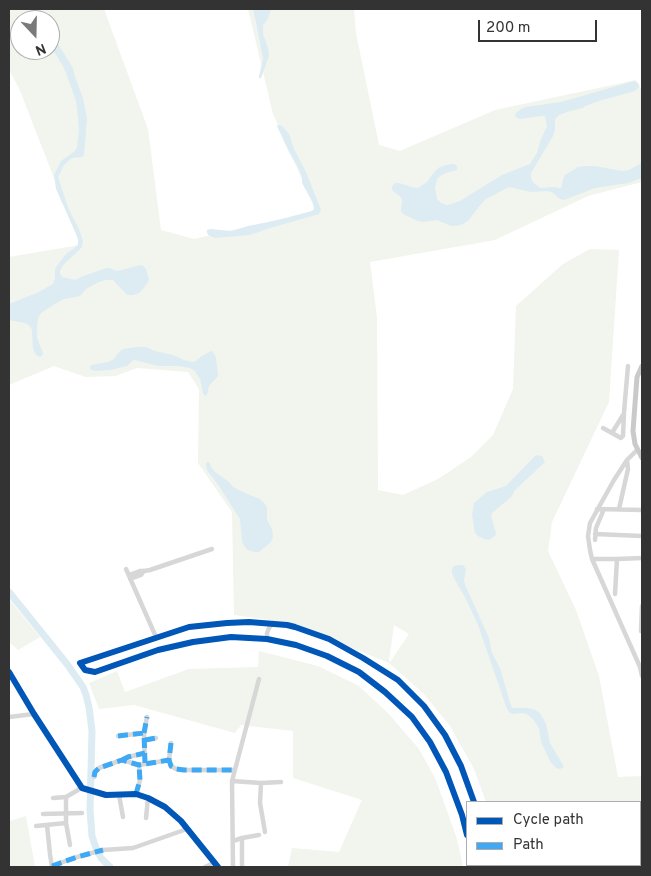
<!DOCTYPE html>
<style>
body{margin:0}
#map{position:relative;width:651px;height:876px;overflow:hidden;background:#fff;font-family:Overpass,sans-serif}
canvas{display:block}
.frame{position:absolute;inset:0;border:10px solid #333;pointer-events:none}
.legend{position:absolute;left:466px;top:801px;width:175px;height:65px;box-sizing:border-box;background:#fff;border:1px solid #adadad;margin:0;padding:6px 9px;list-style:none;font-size:15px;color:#333}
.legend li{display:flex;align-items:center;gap:10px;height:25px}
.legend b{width:25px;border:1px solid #adadad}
.north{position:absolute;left:10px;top:10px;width:50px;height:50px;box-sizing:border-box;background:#fff;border:1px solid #adadad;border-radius:50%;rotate:159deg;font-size:14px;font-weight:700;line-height:20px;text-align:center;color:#333}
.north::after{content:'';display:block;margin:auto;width:18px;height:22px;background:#7a7a7a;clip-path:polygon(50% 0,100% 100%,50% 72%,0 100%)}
.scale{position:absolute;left:478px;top:20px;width:119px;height:22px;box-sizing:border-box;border:2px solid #333;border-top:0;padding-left:6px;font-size:15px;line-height:18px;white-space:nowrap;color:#333;-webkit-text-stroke:4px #fff;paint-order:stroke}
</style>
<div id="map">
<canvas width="651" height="876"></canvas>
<div class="frame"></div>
<ul class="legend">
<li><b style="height:6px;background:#0057b8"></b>Cycle path</li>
<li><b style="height:6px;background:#3fa9f5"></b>Path</li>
</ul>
<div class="north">N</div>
<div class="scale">200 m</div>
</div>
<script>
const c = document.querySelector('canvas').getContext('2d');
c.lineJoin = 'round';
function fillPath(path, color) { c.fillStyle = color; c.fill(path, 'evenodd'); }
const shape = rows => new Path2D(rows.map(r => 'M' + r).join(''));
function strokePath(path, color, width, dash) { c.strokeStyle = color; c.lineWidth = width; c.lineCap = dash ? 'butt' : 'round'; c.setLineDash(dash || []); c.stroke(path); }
const green = shape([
 [9,9,104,9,148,129,161,230,194,239,316,211,273,114,248,9,354,9,356,33,379,145,400,151,495,110,636,80,642,90,642,182,588,196,495,240,370,262,377,318,378,490,403,495,438,479,471,457,493,435,513,389,516,306,563,264,590,249,619,250,609,402,552,522,548,551,576,610,599,676,618,777,642,776,642,867,503,867,503,865,640,865,640,802,486,802,474,769,450,726,423,693,389,663,290,623,234,615,232,512,198,463,199,389,188,372,137,368,115,376,86,377,54,366,9,385,9,257,80,245,19,88,9,70],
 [20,20,50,20,50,50,20,50],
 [394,625,409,634,390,662,389,661],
 [9,599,40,637,18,650,9,642],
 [259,651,318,666,359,686,389,714,419,749,436,780,457,839,463,867,288,867,292,848,339,852,362,800,293,778,293,731,241,725,235,733,134,705,99,709,89,683,117,671,125,692,189,669,258,667],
 [26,816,35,867,9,867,9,818,10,821]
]);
const water = shape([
 [253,9,271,9,268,19,263,25,263,34,268,48,269,56,261,78,259,78,259,76,263,59,256,22],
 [50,25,53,36,73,68,75,77,83,98,87,119,84,155,82,157,72,158,68,161,64,165,58,177,69,210,79,229,83,241,82,247,79,250,65,263,60,270,60,273,62,277,75,280,83,276,107,268,110,268,116,271,122,270,140,265,143,266,146,269,149,279,148,282,143,289,139,293,133,295,127,295,113,280,106,280,99,282,86,289,80,296,64,299,53,305,41,313,39,316,38,319,37,329,37,338,43,353,42,356,40,357,36,355,33,349,32,330,30,326,25,323,9,320,9,304,39,292,53,284,55,278,55,269,57,266,66,254,76,247,78,244,78,238,56,189,54,175,61,161,75,151,77,147,79,131,78,118,76,101,66,73,63,66,50,45],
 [634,81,639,84,639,87,635,91,602,100,585,106,583,108,570,111,559,115,556,118,555,120,555,130,553,136,531,173,531,178,533,182,540,188,555,187,559,188,561,188,562,186,563,179,565,175,578,167,586,166,595,166,622,171,629,170,640,164,642,160,642,178,628,183,595,188,564,200,560,199,552,192,547,191,531,192,509,187,486,199,481,204,468,221,461,225,456,226,451,226,437,220,423,222,418,221,403,214,401,211,402,200,400,196,394,192,392,189,392,186,395,183,399,183,412,187,418,188,427,182,435,171,440,167,446,165,454,164,457,166,457,170,446,173,440,176,437,179,435,188,437,199,441,203,447,205,451,204,460,201,502,175,530,164,537,153,540,142,547,126,545,116,541,116,520,119,517,118,515,116,516,113,521,109,526,107,561,102],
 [278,125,280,125,283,127,289,134,294,149,306,172,319,205,321,210,319,214,270,228,250,235,215,238,208,235,207,232,207,230,210,229,232,231,248,226,274,221,312,211,314,209,313,203,302,183,302,177,299,169,289,152,277,126],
 [136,347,146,347,155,351,173,355,184,360,192,362,196,361,202,356,211,351,214,353,216,358,218,376,209,386,207,395,205,396,203,393,200,379,195,371,190,368,178,366,158,366,135,360,132,361,127,366,111,370,96,371,91,370,90,367,91,365,108,362,114,359,119,352,123,349],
 [536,455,542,456,545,462,515,490,512,496,492,513,491,516,496,533,495,536,489,540,484,539,478,536,475,533,472,515,474,503,487,492,506,486],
 [207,462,209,462,211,467,215,472,229,482,233,487,247,494,260,499,265,504,267,508,267,520,272,529,273,537,271,542,259,552,254,552,248,550,245,547,242,542,240,519,219,486,207,470,206,465],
 [458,565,463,565,466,569,464,581,466,587,489,638,492,653,500,668,510,703,512,708,528,708,535,710,540,713,546,724,550,743,563,765,564,767,560,769,556,768,550,761,541,742,539,728,533,719,527,714,522,713,514,714,510,713,507,709,478,625,465,597,455,580,452,573,452,569,454,566]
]);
const river = shape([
 [9,592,67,664,83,687,86,695,89,707,92,731,90,810,92,836,96,848,101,858,110,867]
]);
const minor = shape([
 [603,428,621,438,623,436,624,412,628,366],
 [612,433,623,415],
 [637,450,627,460,614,480,590,523,588,536,590,550,592,559,640,667,642,676],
 [597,509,642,510],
 [619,509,628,469,627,460],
 [595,534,642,536],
 [595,540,596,528,604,509],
 [592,559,617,559],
 [126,569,156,637],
 [129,575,140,571,144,571,150,570,212,549],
 [130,579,141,575,144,571],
 [615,594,617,559,642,558],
 [641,631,642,606],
 [267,639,267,633,269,628,273,623],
 [9,672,34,714,82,788,106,795,136,794,148,798,165,807,181,821,218,867],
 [9,717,34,714],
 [118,736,144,733],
 [145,740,156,738],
 [171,743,169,760,171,766,176,769,184,770,234,770],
 [122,760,128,757,145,753],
 [145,763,144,733,147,717],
 [94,777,95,772,99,768,122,760,139,765,169,760],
 [232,781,261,783,281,782],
 [261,783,260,803,265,832],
 [136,794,140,780,139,765],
 [119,795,123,817],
 [66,797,66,823,70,845],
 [53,798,66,797,78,790,81,787],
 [43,814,82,813],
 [146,818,148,798],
 [47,825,50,854,52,867],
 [36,826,66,823],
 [467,835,462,815,446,772,430,742,412,717,385,692,359,672,327,656,296,645,267,639,231,637,193,642,158,650,95,672,85,670,80,663,189,627,227,623,249,622,287,625,295,627,329,639,363,658,398,680,424,706,445,735,461,766,474,802],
 [233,841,242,838,259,835],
 [475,865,475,867],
 [492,865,493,867],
 [52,866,77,857,103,850,133,848,187,829],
 [205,867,214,863],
 [233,867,232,781,259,679],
 [242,867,242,838]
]);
const major = shape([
 [642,366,637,377,633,431,635,444,642,458]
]);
const quiet = shape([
 [118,736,144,733],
 [145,740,156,738],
 [171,743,169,760,171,766,176,769,184,770,234,770],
 [122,760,128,757,145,753],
 [145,763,144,733,147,717],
 [94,777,95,772,99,768,122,760,139,765,169,760],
 [136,794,140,780,139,765],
 [52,866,77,857,103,850]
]);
const cycleway = shape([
 [9,672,34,714,82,788,106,795,136,794,148,798,165,807,181,821,218,867],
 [467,835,462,815,446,772,430,742,412,717,385,692,359,672,327,656,296,645,267,639,231,637,193,642,158,650,95,672,85,670,80,663,189,627,227,623,249,622,287,625,295,627,329,639,363,658,398,680,424,706,445,735,461,766,474,802]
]);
fillPath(green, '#f1f5ed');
fillPath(water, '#ddebf3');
strokePath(river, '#ddebf3', 7);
strokePath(minor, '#d7d7d7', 4.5);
strokePath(major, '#cacaca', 5);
strokePath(quiet, '#3fa9f5', 5, [10, 5]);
strokePath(cycleway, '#0057b8', 6);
</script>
